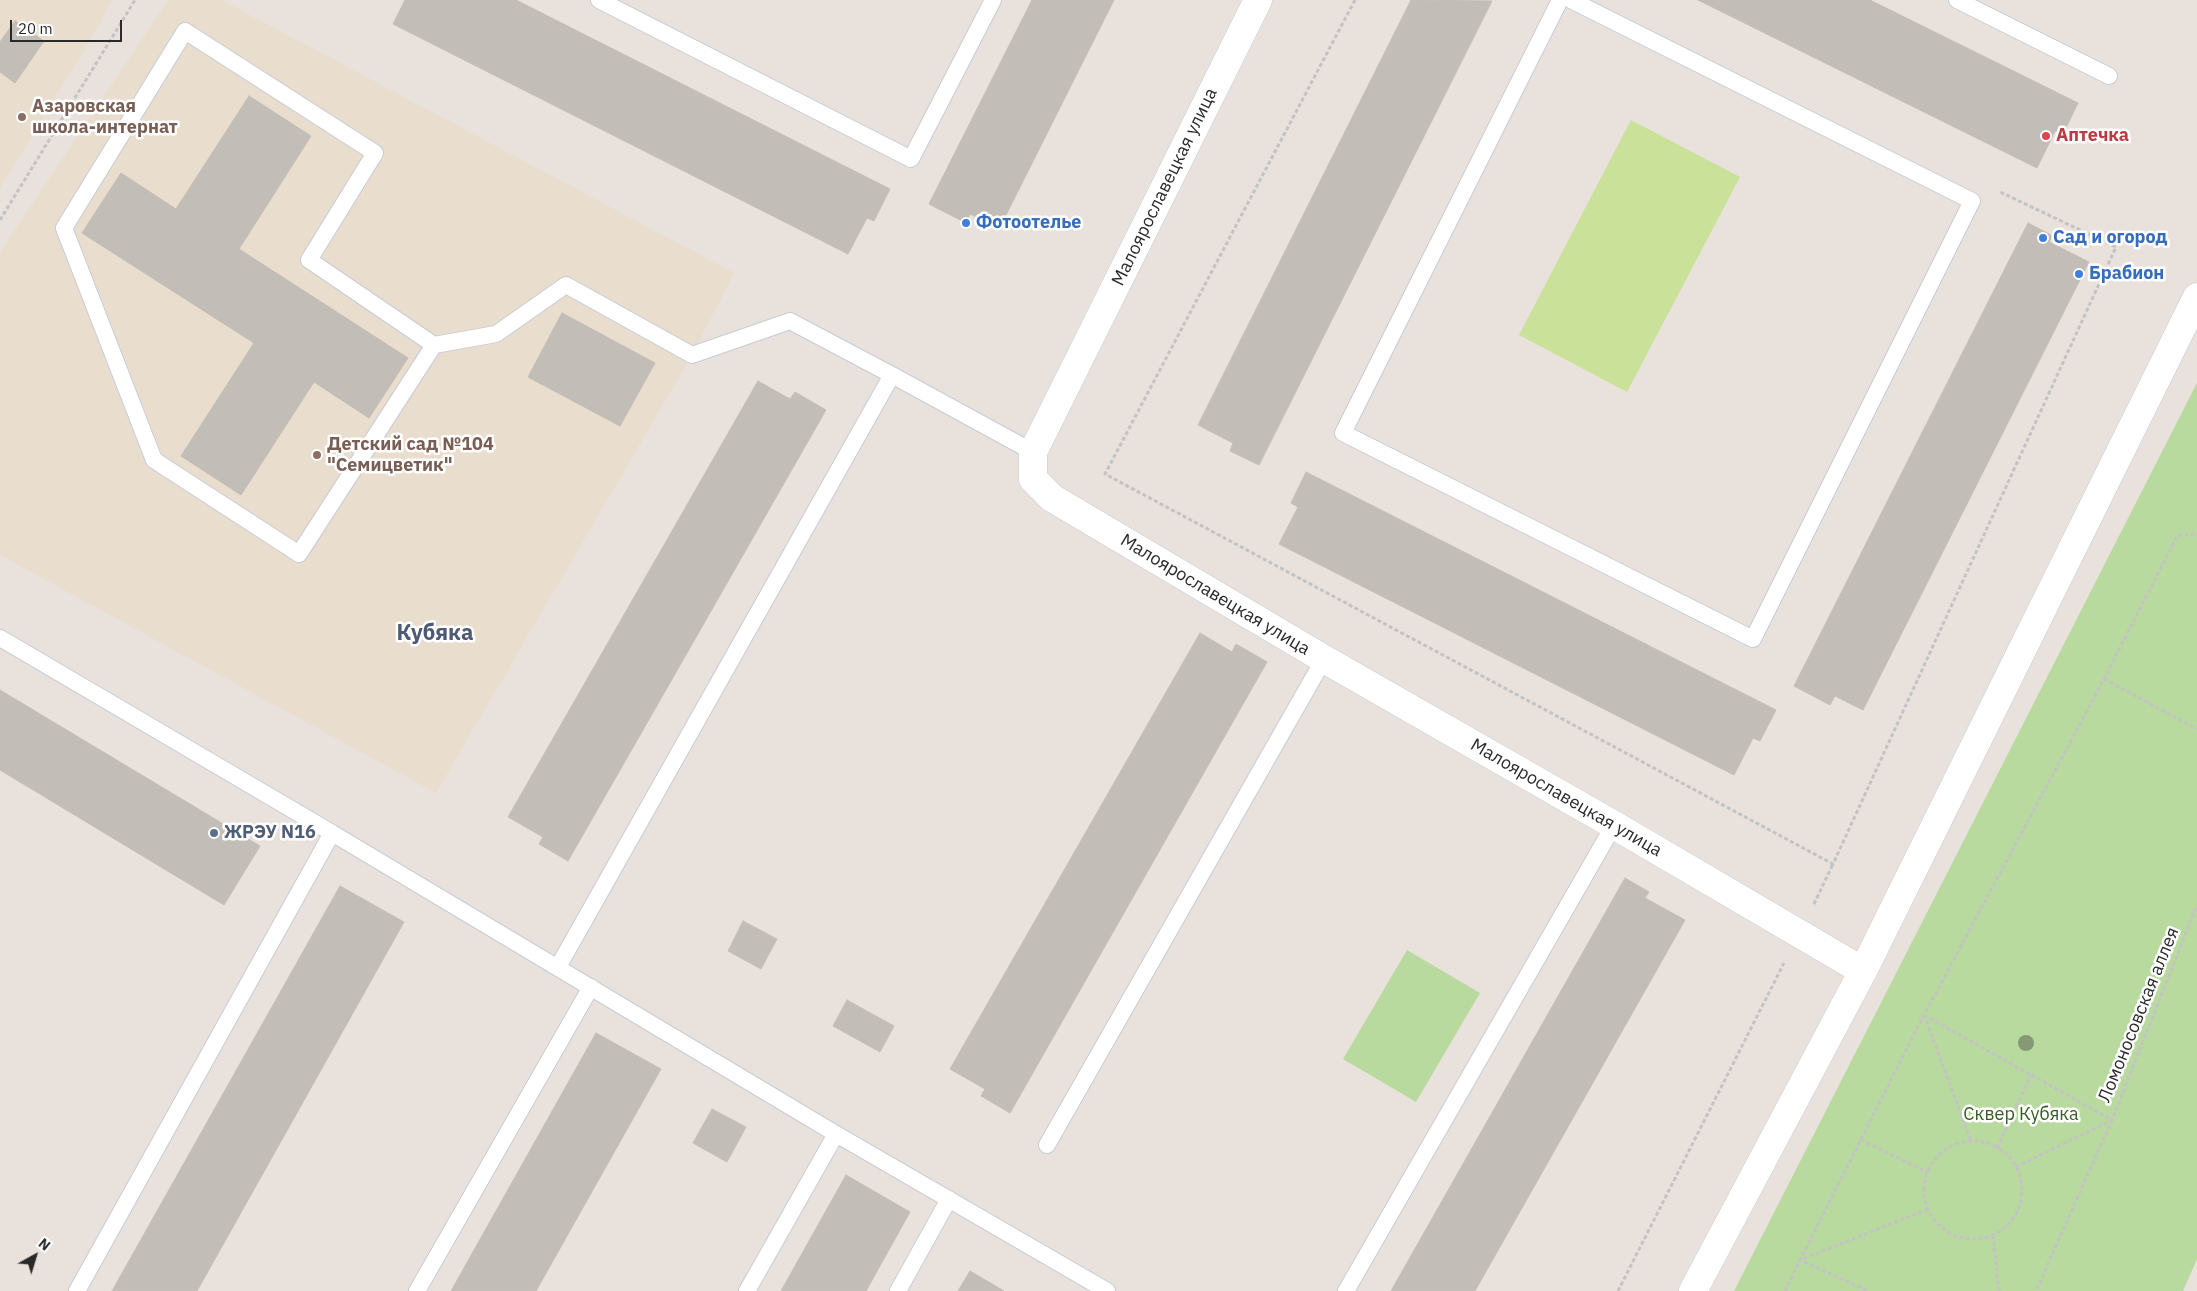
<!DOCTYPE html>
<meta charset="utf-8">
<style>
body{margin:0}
#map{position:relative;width:2197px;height:1291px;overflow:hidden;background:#e9e2dc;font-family:"IBM Plex Sans",sans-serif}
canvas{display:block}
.north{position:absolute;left:10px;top:1231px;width:50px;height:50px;-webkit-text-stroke:4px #fff;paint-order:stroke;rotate:39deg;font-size:14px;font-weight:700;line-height:20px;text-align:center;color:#292929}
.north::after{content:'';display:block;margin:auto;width:18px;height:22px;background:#292929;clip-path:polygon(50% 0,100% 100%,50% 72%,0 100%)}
.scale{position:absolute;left:10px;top:20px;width:112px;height:22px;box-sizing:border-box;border:2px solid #292929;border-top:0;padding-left:6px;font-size:15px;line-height:18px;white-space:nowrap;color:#292929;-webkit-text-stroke:4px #fff;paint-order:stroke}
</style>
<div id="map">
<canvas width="2197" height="1291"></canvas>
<div class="north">N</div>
<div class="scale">20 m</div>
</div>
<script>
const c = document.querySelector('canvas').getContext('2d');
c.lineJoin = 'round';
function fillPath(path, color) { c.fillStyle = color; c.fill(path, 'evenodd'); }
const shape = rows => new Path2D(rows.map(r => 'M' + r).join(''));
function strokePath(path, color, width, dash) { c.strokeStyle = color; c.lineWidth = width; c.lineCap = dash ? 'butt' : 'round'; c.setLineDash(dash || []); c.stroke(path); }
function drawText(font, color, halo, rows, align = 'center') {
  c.font = font + ' "IBM Plex Sans",sans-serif'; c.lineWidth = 5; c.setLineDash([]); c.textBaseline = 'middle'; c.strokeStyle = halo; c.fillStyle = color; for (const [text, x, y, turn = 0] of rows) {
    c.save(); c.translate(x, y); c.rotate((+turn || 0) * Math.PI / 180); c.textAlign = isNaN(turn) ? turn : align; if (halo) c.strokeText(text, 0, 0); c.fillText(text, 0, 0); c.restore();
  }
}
const education = shape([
 [0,0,112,0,87,46,0,188],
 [168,0,222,0,734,273,692,355,436,793,0,555,0,252]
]);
const green = shape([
 [2197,383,2197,1259,2183,1291,1734,1291],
 [1407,950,1480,993,1416,1102,1343,1059]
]);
const pitch = shape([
 [1631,120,1740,177,1627,392,1519,335]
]);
const building = shape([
 [405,0,516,0,890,189,874,221,867,218,848,254,393,24,405,0],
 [1032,0,1114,0,999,229,970,214,966,223,929,204,1032,0],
 [1411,0,1492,1,1259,465,1230,451,1233,443,1198,425,1411,0],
 [1698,0,1870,0,2078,103,2063,134,2055,131,2037,168,1698,0],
 [15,21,44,41,15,83,0,72,0,42,15,21],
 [249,96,311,136,239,249,408,358,369,418,314,382,241,495,181,456,254,343,82,233,121,173,176,209,249,96],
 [2028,223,2053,236,2049,242,2089,262,1863,710,1835,696,1830,705,1794,686,2028,223],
 [562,313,655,363,620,426,528,377,562,313],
 [758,381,790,399,795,392,826,410,568,861,539,844,543,837,508,817,758,381],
 [1306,472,1776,710,1760,741,1753,738,1734,775,1279,544,1298,507,1291,503,1306,472],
 [1200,633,1232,652,1236,644,1267,662,1010,1113,981,1096,985,1089,950,1069,1200,633],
 [0,690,260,846,224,905,0,770,0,690],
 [1625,878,1649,892,1645,898,1685,920,1475,1291,1391,1291,1625,878],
 [340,886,404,922,197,1291,112,1291,340,886],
 [743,921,777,939,761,969,728,951,743,921],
 [847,1000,894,1026,880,1052,833,1026,847,1000],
 [596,1033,661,1069,536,1291,451,1291,596,1033],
 [712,1109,746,1127,727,1162,693,1143,712,1109],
 [846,1175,910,1212,866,1291,781,1291,846,1175],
 [970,1271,1004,1291,958,1291,970,1271]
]);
const path = shape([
 [1355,0,1105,474,1833,864,2116,247,2000,192],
 [0,220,135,0],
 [2104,679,2197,729],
 [1814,904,1833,864],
 [1924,1015,2112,1120,2036,1291],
 [1924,1015,1971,1141],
 [1861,1140,1927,1172],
 '1924 1190a49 49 0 1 1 98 0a49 49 0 1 1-98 0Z',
 [1997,1148,2031,1075],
 [2016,1167,2112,1120,2197,905],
 [1928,1209,1800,1260,1924,1015,2104,679,2177,536,2197,534],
 [1993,1235,1999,1291],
 [1618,1291,1784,963],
 [1785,1291,1800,1260,1868,1291]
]);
const lane = shape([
 [599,0,911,159,993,0],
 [1560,0,1343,433,1753,639,1972,201,1571,0],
 [1957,0,2109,76],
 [434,345,299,554,154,460,64,228,185,31,375,153,309,260,434,345,496,334,566,285,692,355,790,321,892,375],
 [0,638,332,833,77,1291],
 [332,833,836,1134,1107,1291],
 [558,967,892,375,1033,452],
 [1047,1145,1324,659],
 [417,1291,591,987],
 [747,1291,836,1134],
 [898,1291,949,1199],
 [1346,1291,1614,825]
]);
const street = shape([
 [1258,0,1033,452,1033,479,1052,498,1324,659,1614,825,1863,971],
 [1693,1291,1863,971,2197,297]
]);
const trees = [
 [2026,1043]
];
const markers = [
 [22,117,5,"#8d6e63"],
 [2046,136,5,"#e0444e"],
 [966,223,5,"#3f7fe0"],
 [2043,238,5,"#3f7fe0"],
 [2079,274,5,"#3f7fe0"],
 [317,455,5,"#8d6e63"],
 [214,833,5,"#5c6f8a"]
];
const educationNames = [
 ["Азаровская",32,107],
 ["школа-интернат",32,128],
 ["Детский сад №104",327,445],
 ["\"Семицветик\"",327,466]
];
const healthNames = [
 ["Аптечка",2056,136]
];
const streetNames = [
 ["Малоярославецкая улица",1165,187,-64],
 ["Малоярославецкая улица",1215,595,31],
 ["Малоярославецкая улица",1566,798,30],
 ["Ломоносовская аллея",2139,1015,-68]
];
const shopNames = [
 ["Фотоотелье",976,223],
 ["Сад и огород",2053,238],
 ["Брабион",2089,274]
];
const serviceNames = [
 ["ЖРЭУ N16",224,833]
];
const parkNames = [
 ["Сквер Кубяка",2021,1115]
];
const districtNames = [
 ["Кубяка",435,634]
];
fillPath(education, '#e9ddcd');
fillPath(green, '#b9da9e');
fillPath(pitch, '#cae19a');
fillPath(building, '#c2bdb7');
strokePath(building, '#c4beb6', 1);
strokePath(lane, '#c7ccd5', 18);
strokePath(street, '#c7ccd5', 29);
strokePath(path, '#c3c3c3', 3, [4, 2.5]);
strokePath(lane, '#fff', 16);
strokePath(street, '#fff', 28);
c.fillStyle = '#859975';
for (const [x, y] of trees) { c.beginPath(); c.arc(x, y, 8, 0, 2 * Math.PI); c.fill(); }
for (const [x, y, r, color] of markers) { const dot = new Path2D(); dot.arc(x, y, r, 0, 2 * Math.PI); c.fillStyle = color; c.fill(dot); strokePath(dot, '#fff', 2); }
drawText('bold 18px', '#785e54', '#fff', educationNames, 'left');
drawText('bold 18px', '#be3a42', '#fff', healthNames, 'left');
drawText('18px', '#292929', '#fff', streetNames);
drawText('bold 18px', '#366cbe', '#fff', shopNames, 'left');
drawText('bold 18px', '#4e5e75', '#fff', serviceNames, 'left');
drawText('18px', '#345d21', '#fff', parkNames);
drawText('bold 22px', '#4e5974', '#fff', districtNames);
</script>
